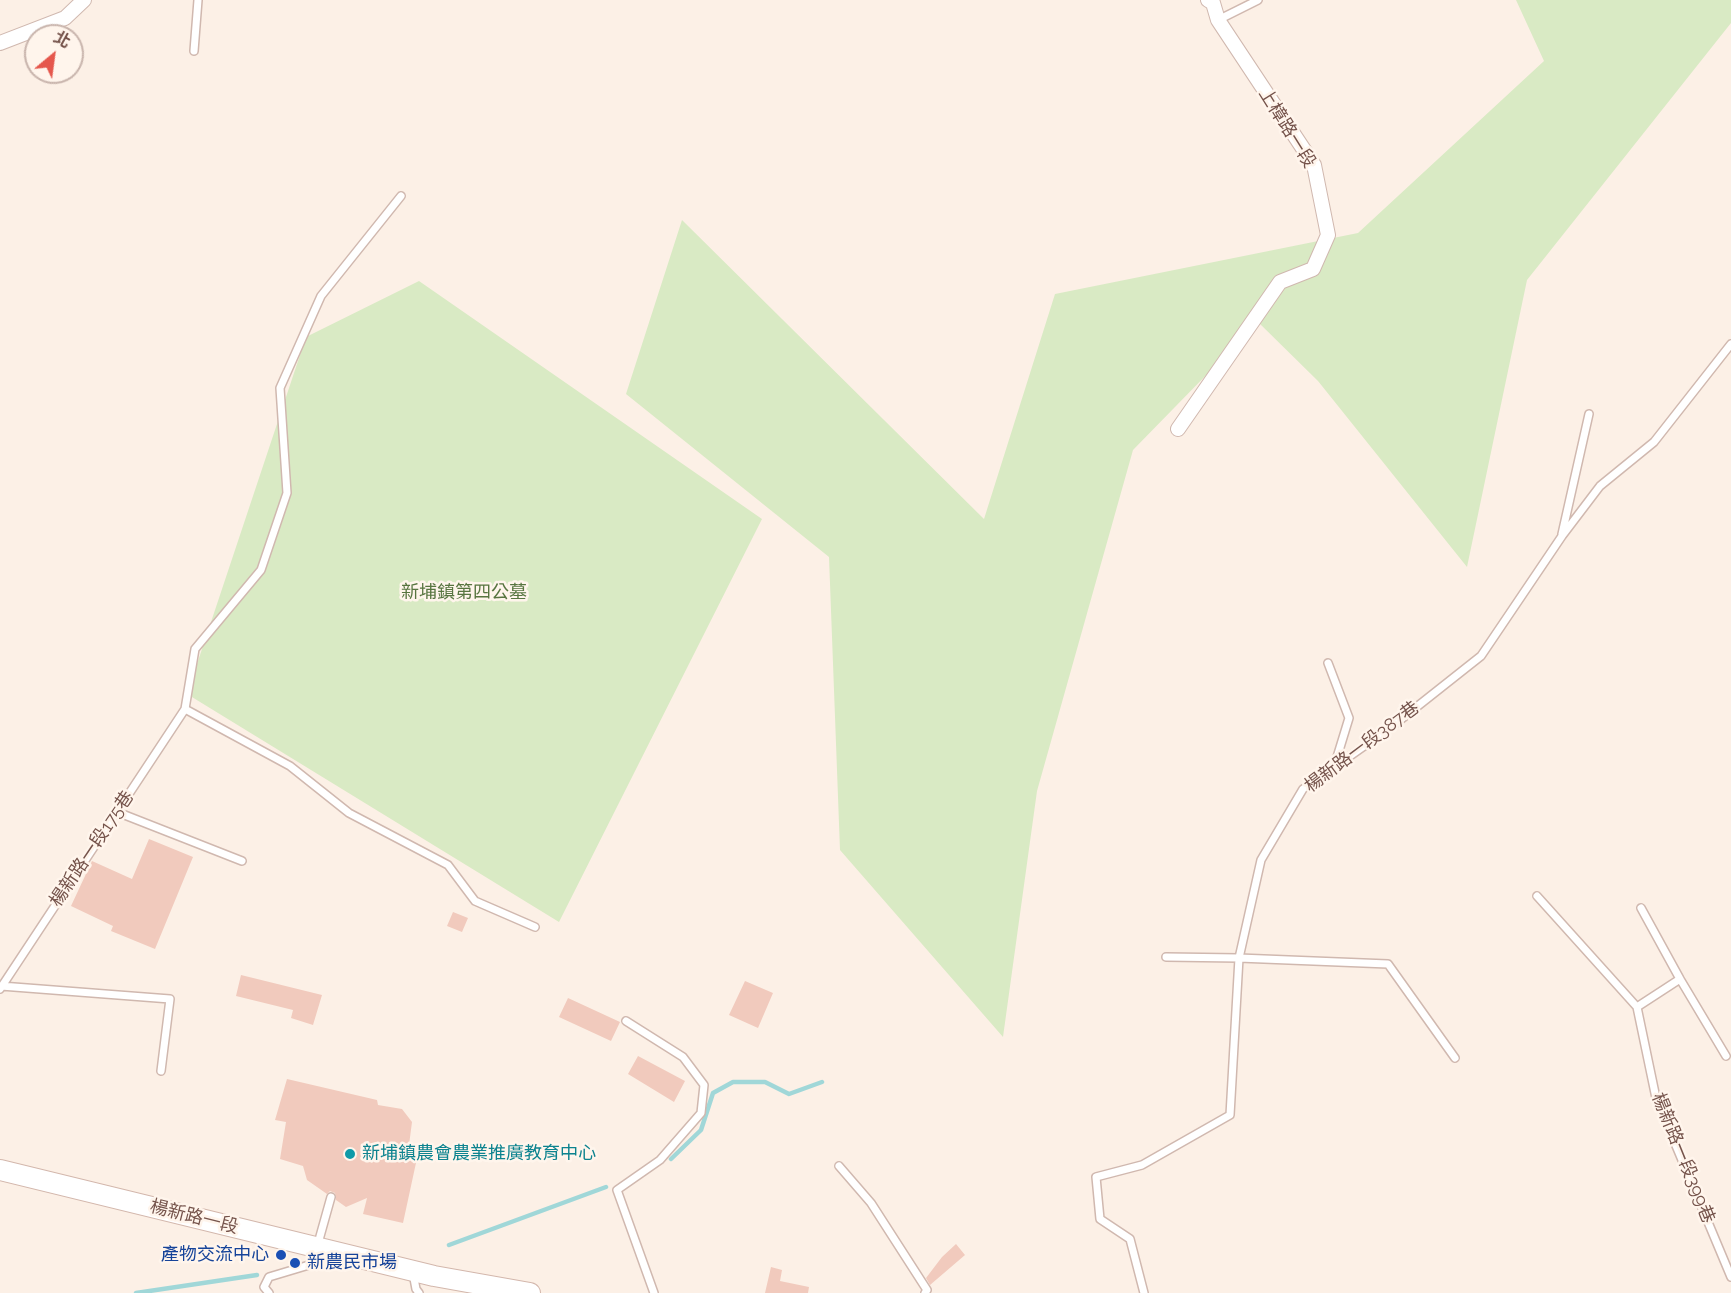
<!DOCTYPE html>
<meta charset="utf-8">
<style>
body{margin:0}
#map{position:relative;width:1731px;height:1293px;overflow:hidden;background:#fcf0e6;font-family:Raleway,"Noto Sans TC",sans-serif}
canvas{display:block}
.north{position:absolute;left:24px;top:24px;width:60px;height:60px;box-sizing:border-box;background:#fff5ec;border:2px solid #c8b4ac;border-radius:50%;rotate:29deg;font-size:16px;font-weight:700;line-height:24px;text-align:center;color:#75534b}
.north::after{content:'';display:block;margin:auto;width:21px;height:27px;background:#e5574c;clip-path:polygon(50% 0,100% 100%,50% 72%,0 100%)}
</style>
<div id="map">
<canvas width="1731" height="1293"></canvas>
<div class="north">北</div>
</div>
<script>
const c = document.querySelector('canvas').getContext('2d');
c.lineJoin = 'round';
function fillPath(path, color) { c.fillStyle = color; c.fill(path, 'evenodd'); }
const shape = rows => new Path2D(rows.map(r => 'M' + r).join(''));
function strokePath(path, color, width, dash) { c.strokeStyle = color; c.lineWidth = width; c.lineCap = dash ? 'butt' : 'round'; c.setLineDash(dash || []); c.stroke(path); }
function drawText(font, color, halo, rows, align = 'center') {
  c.font = font + ' Raleway,"Noto Sans TC",sans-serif'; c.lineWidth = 5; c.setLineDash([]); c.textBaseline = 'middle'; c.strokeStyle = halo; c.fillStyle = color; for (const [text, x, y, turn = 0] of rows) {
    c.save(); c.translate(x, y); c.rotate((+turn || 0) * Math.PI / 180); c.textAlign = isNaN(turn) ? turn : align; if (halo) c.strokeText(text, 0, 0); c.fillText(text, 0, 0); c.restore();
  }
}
const green = shape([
 [1516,0,1731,0,1731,23,1527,280,1467,567,1318,381,1258,322,1133,450,1037,791,1003,1037,840,850,829,557,626,394,682,220,984,519,1055,294,1358,233,1544,61],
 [419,281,762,519,559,922,187,694,306,337]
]);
const stream = shape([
 [671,1159,701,1130,713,1093,733,1082,765,1082,789,1094,822,1082],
 [449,1245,606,1187],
 [136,1293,257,1275]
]);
const building = shape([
 [149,839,193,857,155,949,111,931,113,926,71,906,92,861,132,879],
 [453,912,468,918,462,932,447,926],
 [241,975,322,995,313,1025,291,1018,293,1010,236,996],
 [745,981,773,993,758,1028,729,1015],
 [568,998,620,1022,611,1041,559,1017],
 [638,1056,685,1081,674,1102,628,1074],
 [287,1079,377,1100,378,1105,402,1109,412,1122,409,1145,419,1149,403,1223,363,1214,367,1198,346,1207,336,1200,335,1193,330,1191,327,1194,307,1180,303,1166,280,1159,286,1122,275,1120],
 [956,1244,965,1255,930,1285,926,1278,942,1257],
 [771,1267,782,1270,780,1281,809,1287,808,1293,765,1293]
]);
const lane = shape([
 [1218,20,1258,0],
 [194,51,198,0],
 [1562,534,1589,414],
 [1328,663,1349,718,1334,767],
 [185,709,290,766,349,813,448,865,475,901,535,927],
 [117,812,242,861],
 [1537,896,1637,1007,1656,1098,1731,1277],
 [1641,908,1680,979,1726,1056],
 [1166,957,1239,958,1388,964,1455,1058],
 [1,986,170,999,161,1071],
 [0,989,185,709,195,649,261,570,287,493,280,388,321,296,401,196],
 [1637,1007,1680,979],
 [626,1021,683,1057,704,1085,701,1113,660,1160,617,1190,654,1293],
 [839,1166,871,1203,927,1290,925,1293],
 [413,1273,416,1289,419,1293],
 [269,1293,264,1287,269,1277,309,1265,317,1247,331,1197],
 [1144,1293,1130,1239,1100,1219,1096,1177,1142,1165,1230,1115,1239,958,1261,860,1303,789,1390,728,1481,656,1562,536,1600,486,1654,442,1731,344]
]);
const street = shape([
 [0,43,65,18,84,0],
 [1178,429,1280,282,1313,269,1328,235,1314,165,1218,20,1213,3,1208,0]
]);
const secondary = shape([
 [0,1170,434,1276,530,1293]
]);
const markers = [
 [350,1154,6,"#0f9aa8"],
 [281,1255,6,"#1a4fb4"],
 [295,1263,6,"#1a4fb4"]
];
const streetNames = [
 ["上樟路一段",1287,128,58],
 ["楊新路一段387巷",1362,747,-37],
 ["楊新路一段175巷",92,849,-56],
 ["楊新路一段399巷",1683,1158,68],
 ["楊新路一段",194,1217,14]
];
const parkNames = [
 ["新埔鎮第四公墓",464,593]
];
const cultureNames = [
 ["新埔鎮農會農業推廣教育中心",362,1154]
];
const transitNames = [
 ["產物交流中心",269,1255],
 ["新農民市場",307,1263,"left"]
];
fillPath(green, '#d9eac4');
strokePath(stream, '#a0d7d8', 4.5);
fillPath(building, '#f1cabd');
strokePath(lane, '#d0b8af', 10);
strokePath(street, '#d0b8af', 16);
strokePath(secondary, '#d3b7ac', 22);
strokePath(lane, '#fff', 7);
strokePath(street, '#fff', 14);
strokePath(secondary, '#fff', 20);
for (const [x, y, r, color] of markers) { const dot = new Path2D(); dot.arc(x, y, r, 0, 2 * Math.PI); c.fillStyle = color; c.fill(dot); strokePath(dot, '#fff5ec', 2); }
drawText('18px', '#75534b', '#fff5ec', streetNames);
drawText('18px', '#587540', '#fff5ec', parkNames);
drawText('18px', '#0d838f', '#fff5ec', cultureNames, 'left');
drawText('18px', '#164399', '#fff5ec', transitNames, 'right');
</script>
